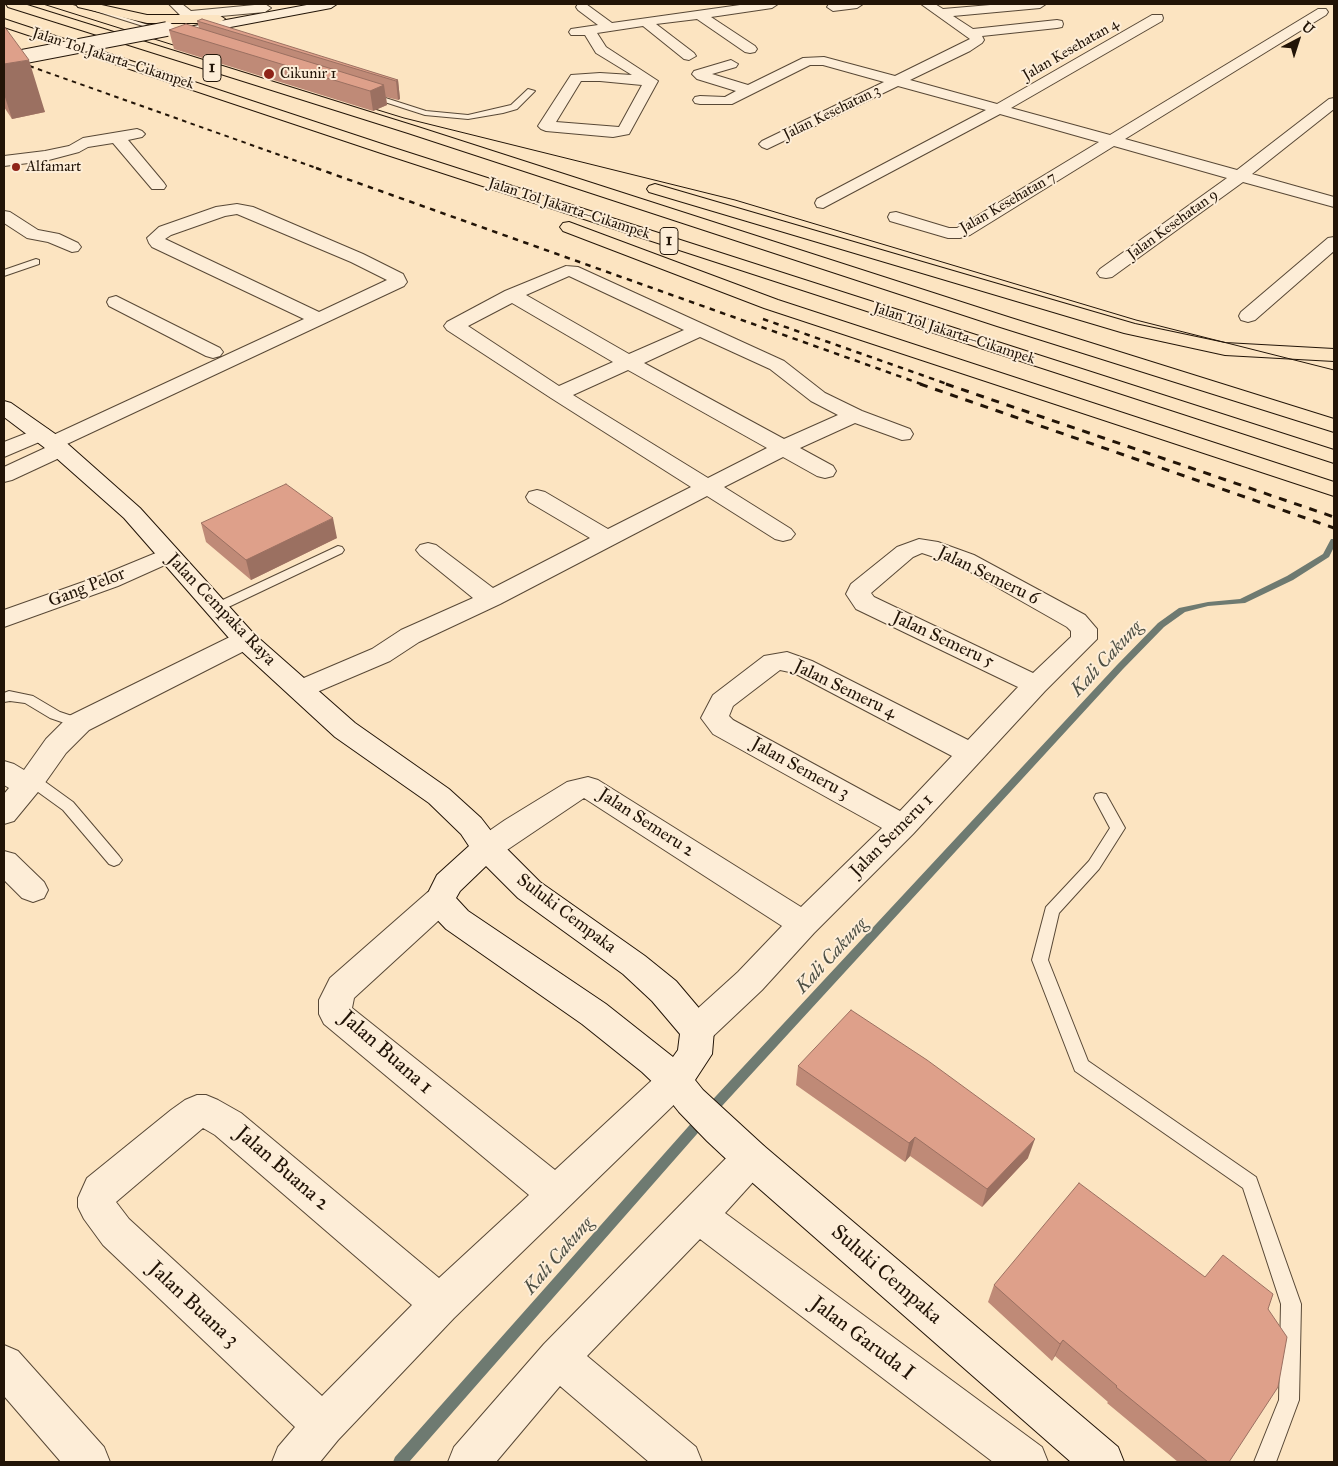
<!DOCTYPE html>
<meta charset="utf-8">
<style>
body{margin:0}
#map{position:relative;width:1338px;height:1466px;overflow:hidden;background:#fce4c1;font-family:"IM FELL Great Primer",serif}
canvas{display:block}
.frame{position:absolute;inset:0;border:5px solid #221407;pointer-events:none}
.north{position:absolute;left:1273px;top:15px;width:50px;height:50px;-webkit-text-stroke:4px #fdedd7;paint-order:stroke;rotate:40deg;font-size:14px;font-weight:700;line-height:20px;text-align:center;color:#221407}
.north::after{content:'';display:block;margin:auto;width:18px;height:22px;background:#221407;clip-path:polygon(50% 0,100% 100%,50% 72%,0 100%)}
</style>
<div id="map">
<canvas width="1338" height="1466"></canvas>
<div class="frame"></div>
<div class="north">U</div>
</div>
<script>
const c = document.querySelector('canvas').getContext('2d');
c.lineJoin = 'round';
const shape = rows => new Path2D(rows.map(r => 'M' + r).join(''));
function fillPath(path, color) { c.fillStyle = color; c.fill(path, 'evenodd'); }
function strokePath(path, color, width, dash) { c.strokeStyle = color; c.lineWidth = width; c.lineCap = dash ? 'butt' : 'round'; c.setLineDash(dash || []); c.stroke(path); }
function drawText(font, color, halo, rows, align = 'center') {
  c.font = font + ' "IM FELL Great Primer",serif'; c.lineWidth = 4; c.setLineDash([]); c.textBaseline = 'middle'; c.strokeStyle = halo; c.fillStyle = color; for (const [text, x, y, turn = 0] of rows) {
    c.save(); c.translate(x, y); c.rotate((+turn || 0) * Math.PI / 180); c.textAlign = isNaN(turn) ? turn : align; if (halo) c.strokeText(text, 0, 0); c.fillText(text, 0, 0); c.restore();
  }
}
const stream = shape([
 [1331,539,1334,539,1334,547,1329,557,1293,580,1245,603,1208,606,1185,612,1164,627,1123,669,711,1118,409,1462,393,1462,395,1457,703,1110,1117,665,1158,623,1179,608,1208,602,1240,599,1287,576,1323,554,1331,539]
]);
const lane = shape([
 [73,4,82,4,167,31,162,32,73,4],
 [528,89,535,91,517,109,503,113,468,119,425,115,366,96,373,94,426,111,468,115,511,105,528,89],
 [36,259,39,260,39,264,4,276,4,270,36,259],
 [338,546,342,547,344,550,342,553,220,611,216,612,210,608,212,605,338,546],
 [9,691,33,696,60,712,84,720,86,723,84,726,79,728,50,718,25,703,10,701,4,702,4,693,9,691],
 [32,775,37,776,73,802,119,856,122,860,119,864,114,866,109,864,63,810,27,784,25,780,27,776,32,775],
 [1101,793,1106,794,1125,828,1099,869,1059,913,1048,960,1088,1061,1256,1177,1301,1304,1299,1400,1276,1462,1254,1462,1279,1400,1281,1304,1243,1188,1075,1071,1032,960,1046,907,1089,861,1110,828,1094,798,1096,794,1101,793]
]);
const street = shape([
 [169,4,182,4,191,11,265,4,271,8,265,12,188,19,183,18,169,4],
 [578,4,586,4,612,23,747,4,778,4,772,8,711,17,755,46,757,49,755,52,750,53,745,52,697,19,656,24,694,53,696,56,689,60,684,59,643,26,597,33,606,47,658,81,629,134,613,137,546,131,541,129,538,126,571,75,600,73,632,75,596,53,585,35,571,35,569,32,571,29,598,25,578,10,576,7,578,4],
 [581,81,600,81,642,85,619,127,556,122,581,81],
 [829,4,863,4,857,8,833,11,827,7,829,4],
 [921,4,935,4,943,9,1002,4,1046,4,1040,8,953,16,973,29,1057,20,1062,21,1063,24,1062,27,1057,28,982,36,984,40,982,43,970,51,910,80,997,104,1152,15,1162,15,1163,18,1162,21,1011,108,1110,135,1318,9,1326,9,1328,12,1326,15,1125,139,1237,170,1329,99,1334,98,1334,109,1252,174,1334,197,1334,207,1243,182,1112,277,1106,278,1100,277,1097,273,1100,269,1227,178,1114,146,970,235,960,238,948,238,890,221,888,217,890,213,896,212,949,228,957,228,1099,142,1000,114,823,208,817,207,815,203,817,199,986,110,898,86,767,149,762,147,759,144,762,141,884,82,823,65,810,65,732,104,700,104,695,103,693,100,695,97,700,96,725,97,736,91,697,79,692,74,694,71,731,60,738,64,736,67,712,74,748,85,803,58,824,57,895,76,970,39,921,4],
 [137,129,142,131,145,134,142,137,128,140,164,183,166,186,164,189,152,189,113,143,88,147,79,152,45,161,4,166,4,156,45,151,69,146,83,138,137,129],
 [237,204,253,207,363,254,403,274,407,282,404,286,67,444,71,449,68,454,12,480,4,482,4,467,45,448,42,443,44,440,4,457,4,442,40,428,48,429,51,434,49,437,304,319,152,247,149,243,147,238,159,227,216,207,237,204],
 [237,214,351,262,387,280,319,312,165,239,171,235,225,216,237,214],
 [4,211,10,212,38,230,59,234,78,243,81,247,78,251,72,252,48,242,27,238,4,223,4,211],
 [1334,237,1334,251,1255,320,1248,322,1241,320,1239,316,1241,312,1328,238,1334,237],
 [566,266,578,267,784,361,825,393,862,411,910,429,913,434,910,439,902,440,855,423,800,448,833,466,836,471,833,476,825,478,817,476,783,457,724,487,791,529,795,534,791,539,783,541,775,539,707,496,500,604,419,642,390,661,310,695,301,698,292,695,288,689,292,683,372,649,401,630,473,598,420,555,416,550,420,545,428,543,436,545,493,588,590,538,529,502,526,497,529,492,537,490,545,492,608,529,691,487,551,398,447,330,444,326,447,322,505,291,566,266],
 [569,276,684,330,629,354,526,295,569,276],
 [512,303,613,362,559,386,468,326,512,303],
 [700,337,770,369,811,401,838,415,784,439,644,363,700,337],
 [628,370,767,448,708,478,573,395,628,370],
 [116,296,220,348,223,352,220,356,213,358,206,356,109,306,107,302,109,298,116,296],
 [919,539,938,542,974,555,1085,615,1097,629,1097,639,1045,691,913,834,814,933,762,990,709,1040,697,1044,685,1040,680,1030,685,1020,738,972,782,926,584,798,498,856,487,859,476,856,472,848,476,840,505,820,567,782,588,777,598,780,801,907,882,828,713,734,701,718,713,695,764,656,787,652,812,661,968,740,1018,687,856,609,846,594,851,584,897,547,919,539],
 [922,553,958,565,1067,627,1071,631,1071,637,1033,673,874,597,871,593,913,557,922,553],
 [780,670,794,673,952,756,900,811,733,720,729,716,733,706,780,670],
 [168,548,176,550,180,555,176,560,118,586,4,627,4,610,100,576,168,548],
 [245,632,254,634,258,640,254,646,89,730,66,753,42,787,14,821,4,824,4,794,9,788,4,785,4,761,14,764,24,770,46,739,69,716,236,634,245,632],
 [4,851,15,854,44,882,48,890,44,898,33,902,22,898,4,880,4,851],
 [439,889,450,892,454,901,450,910,354,998,352,1008,555,1170,663,1070,675,1066,687,1070,692,1081,687,1092,454,1318,338,1440,320,1462,272,1462,278,1447,295,1427,103,1245,84,1219,78,1207,78,1198,87,1178,171,1110,185,1100,197,1095,206,1095,218,1100,241,1113,439,1278,529,1195,324,1024,319,1014,319,1000,330,978,428,892,439,889],
 [203,1128,215,1135,412,1305,322,1396,129,1219,116,1202,203,1128],
 [751,1141,764,1146,769,1158,764,1170,725,1213,1042,1447,1048,1462,993,1462,700,1239,587,1356,696,1447,702,1462,649,1462,560,1386,496,1462,448,1462,454,1447,544,1344,738,1146,751,1141],
 [4,1345,18,1351,104,1447,110,1462,61,1462,4,1396,4,1345]
]);
const secondary = shape([
 [312,4,337,4,331,8,183,36,176,32,183,28,312,4],
 [4,401,11,403,61,438,140,508,254,634,355,723,449,789,481,818,498,840,540,882,645,956,676,981,709,1020,714,1030,712,1054,695,1080,703,1090,764,1146,1118,1447,1124,1462,1071,1462,738,1170,707,1141,679,1112,663,1092,642,1072,582,1024,446,929,428,910,424,901,437,875,469,846,461,834,429,803,335,737,236,646,124,518,45,448,4,417,4,401],
 [486,866,518,898,623,974,652,1001,680,1034,678,1050,673,1057,606,1004,468,911,456,898,460,891,486,866]
]);
const highway = shape([
 [6,4,24,4,418,127,1011,318,1334,419,1334,432,997,326,408,133,8,7,6,4],
 [76,4,97,4,147,15,219,15,225,19,219,23,147,23,78,7,76,4],
 [4,19,391,147,1334,450,1334,463,381,153,4,27,4,19],
 [655,184,1135,324,1225,343,1334,349,1334,361,1225,355,1124,333,649,192,647,189,649,186,655,184],
 [569,222,778,300,1334,482,1334,496,764,308,563,231,560,227,563,223,569,222]
]);
const tram = shape([
 [43,4,186,49],
 [365,106,404,118,735,200,1136,320,1334,370]
]);
const railFar2 = shape([
 [4,57,319,169]
]);
const railFar1 = shape([
 [316,168,924,385],
 [763,319,950,385]
]);
const rail = shape([
 [920,384,1334,528],
 [946,384,1334,517]
]);
const secondaryBridge = shape([
 [16,58,167,29]
]);
const wall = shape([
 [197,21,398,80,400,99,398,100,386,97,387,105,373,111,174,49,169,30,199,28],
 [4,26,45,112,12,119,4,107],
 [201,523,337,538,251,580,206,542],
 [798,1066,1028,1158,982,1207,910,1156,905,1162,796,1085],
 [1205,1277,1268,1309,1229,1462,1178,1462,1107,1403,1108,1402,1055,1356,1052,1361,988,1302,994,1285]
]);
const shadedWall = shape([
 [29,60,45,112,12,119,4,94,4,64],
 [398,80,400,99,398,100,396,81],
 [384,85,387,105,373,111,370,91],
 [333,518,337,538,251,580,246,560],
 [915,1137,910,1156,905,1162,909,1143],
 [1035,1139,1028,1158,982,1207,987,1189],
 [1063,1340,1055,1356,1052,1361,1060,1344]
]);
const building = shape([
 [202,19,398,80,396,81,197,21,202,19],
 [186,24,384,85,370,91,169,30,186,24],
 [4,26,29,60,4,64,4,26],
 [286,484,333,518,246,560,201,523,286,484],
 [851,1010,927,1060,1035,1139,987,1189,915,1137,909,1143,798,1066,851,1010],
 [1079,1183,1205,1277,1223,1255,1273,1294,1268,1309,1287,1337,1278,1387,1229,1462,1208,1462,1116,1387,1117,1386,1063,1340,1060,1344,994,1285,1079,1183]
]);
const markers = [
 [269,74,6,"#8f2418"],
 [16,167,5,"#8f2418"]
];
const farStreetnames = [
 ["Jalan Kesehatan 4",1071,50,-30],
 ["Jalan Tol Jakarta–Cikampek",113,59,18],
 ["Jalan Kesehatan 3",832,113,-26],
 ["Jalan Kesehatan 7",1008,203,-30],
 ["Jalan Tol Jakarta–Cikampek",569,209,18],
 ["Jalan Kesehatan 9",1173,225,-36],
 ["Jalan Tol Jakarta–Cikampek",954,334,18]
];
const farPoinames = [
 ["Cikunir 1",280,74],
 ["Alfamart",26,167]
];
const shields = [
 [212,68,18],
 [669,241,18]
];
const shieldNames = [
 ["1",212,68],
 ["1",669,241]
];
const streetNames = [
 ["Jalan Semeru 6",988,576,26],
 ["Gang Pelor",87,588,-21],
 ["Jalan Cempaka Raya",221,610,46],
 ["Jalan Semeru 5",943,640,25],
 ["Jalan Semeru 4",845,690,26],
 ["Jalan Semeru 3",800,769,29],
 ["Jalan Semeru 2",646,823,33],
 ["Jalan Semeru 1",892,836,-45],
 ["Suluki Cempaka",566,914,37]
];
const waterNames = [
 ["Kali Cakung",1107,659,-47],
 ["Kali Cakung",832,956,-47],
 ["Kali Cakung",559,1256,-49]
];
const nearStreetnames = [
 ["Jalan Buana 1",386,1053,41],
 ["Jalan Buana 2",282,1169,41],
 ["Suluki Cempaka",886,1275,41],
 ["Jalan Buana 3",193,1305,43],
 ["Jalan Garuda I",862,1339,37]
];
fillPath(stream, '#6e7a71');
strokePath(lane, '#584836', 2);
strokePath(street, '#584836', 2);
strokePath(secondary, '#221407', 2);
strokePath(highway, '#221407', 2);
fillPath(lane, '#fdedd7');
fillPath(street, '#fdedd7');
fillPath(secondary, '#fdedd7');
fillPath(highway, '#fce4c1');
strokePath(tram, '#221407', 1);
strokePath(railFar2, '#221407', 2, [4.5, 4.5]);
strokePath(railFar1, '#221407', 2.5, [5.5, 5.5]);
strokePath(rail, '#221407', 3, [8, 8]);
strokePath(secondaryBridge, '#221407', 16, []);
strokePath(secondaryBridge, '#fdedd7', 14);
fillPath(wall, '#bf8a77');
fillPath(shadedWall, '#9b7061');
fillPath(building, '#dea08a');
strokePath(building, '#9b7061', 1);
for (const [x, y, r, color] of markers) { const dot = new Path2D(); dot.arc(x, y, r, 0, 2 * Math.PI); c.fillStyle = color; c.fill(dot); strokePath(dot, '#fdedd7', 2); }
drawText('15px', '#221407', '#fdedd7', farStreetnames);
drawText('15px', '#221407', '#fdedd7', farPoinames, 'left');
for (const [x, y, w] of shields) { const box = new Path2D(); box.roundRect(x - w / 2, y - 13.5, w, 27, 4); c.fillStyle = '#fdedd7'; c.fill(box); strokePath(box, '#221407', 1); }
drawText('bold 16px', '#221407', null, shieldNames);
drawText('18px', '#221407', '#fdedd7', streetNames);
drawText('italic 19px', '#4e5045', '#fdedd7', waterNames);
drawText('21px', '#221407', '#fdedd7', nearStreetnames);
</script>
